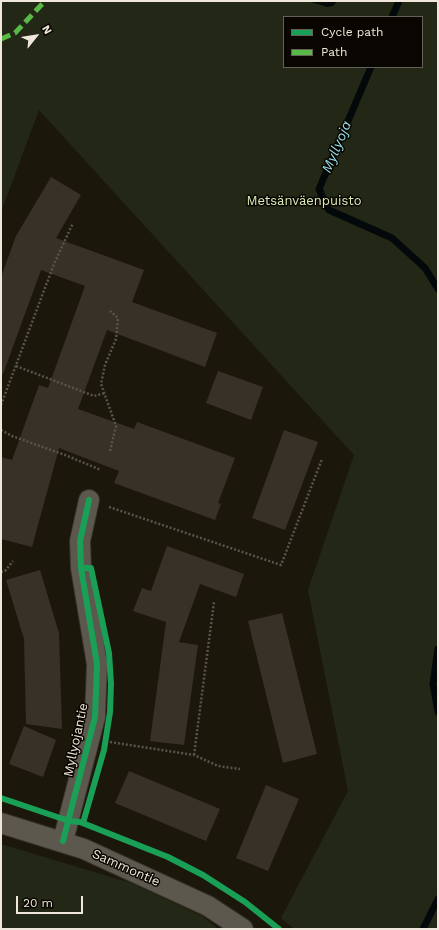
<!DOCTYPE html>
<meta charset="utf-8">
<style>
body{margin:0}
#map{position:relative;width:439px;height:930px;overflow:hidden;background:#1c170b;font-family:"Work Sans",sans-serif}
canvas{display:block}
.frame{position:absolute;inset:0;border:2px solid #efe8da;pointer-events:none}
.legend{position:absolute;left:283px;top:16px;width:140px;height:52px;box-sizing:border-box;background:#090601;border:1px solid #656058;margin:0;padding:5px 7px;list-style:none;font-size:12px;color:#efe8da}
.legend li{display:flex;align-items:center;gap:8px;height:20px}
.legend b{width:20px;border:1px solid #656058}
.north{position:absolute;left:16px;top:16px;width:40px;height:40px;-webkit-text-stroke:3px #090601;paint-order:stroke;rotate:60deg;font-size:11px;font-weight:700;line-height:16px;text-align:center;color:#efe8da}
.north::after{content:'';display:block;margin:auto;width:14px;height:18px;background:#efe8da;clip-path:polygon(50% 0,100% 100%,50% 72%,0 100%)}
.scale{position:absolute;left:16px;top:896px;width:67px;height:18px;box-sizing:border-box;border:2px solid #efe8da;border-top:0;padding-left:5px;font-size:12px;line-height:14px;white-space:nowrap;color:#efe8da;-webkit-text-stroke:3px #090601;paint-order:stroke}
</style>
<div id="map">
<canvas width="439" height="930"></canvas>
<div class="frame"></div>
<ul class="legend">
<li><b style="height:5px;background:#1a9f57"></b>Cycle path</li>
<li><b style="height:5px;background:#58b947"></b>Path</li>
</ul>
<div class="north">N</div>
<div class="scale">20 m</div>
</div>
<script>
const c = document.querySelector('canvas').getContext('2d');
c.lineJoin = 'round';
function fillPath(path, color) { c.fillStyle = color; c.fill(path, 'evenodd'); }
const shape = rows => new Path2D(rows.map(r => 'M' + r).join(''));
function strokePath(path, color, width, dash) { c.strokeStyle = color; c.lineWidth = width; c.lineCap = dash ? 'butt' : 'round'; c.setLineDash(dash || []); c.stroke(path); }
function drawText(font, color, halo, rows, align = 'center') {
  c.font = font + ' "Work Sans",sans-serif'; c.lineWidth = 3; c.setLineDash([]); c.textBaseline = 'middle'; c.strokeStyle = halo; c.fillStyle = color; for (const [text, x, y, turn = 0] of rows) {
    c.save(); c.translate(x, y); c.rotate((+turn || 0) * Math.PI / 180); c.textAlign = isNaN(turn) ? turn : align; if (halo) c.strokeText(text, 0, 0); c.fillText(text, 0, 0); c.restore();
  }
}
const green = shape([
 [1,1,438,1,438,929,294,929,281,918,348,791,308,590,354,455,39,110,1,212],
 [284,17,422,17,422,67,284,67],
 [1,844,131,883,202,916,218,929,1,929]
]);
const water = shape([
 [308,1,337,1,333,6,327,7]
]);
const stream = shape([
 [392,17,399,1],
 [371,67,319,189,329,210,392,238,425,268,438,289],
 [438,649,433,684,438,712],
 [423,929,438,899]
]);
const building = shape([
 [51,177,81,195,56,238,144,270,132,302,217,333,205,367,107,330,78,409,134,429,137,422,235,458,218,503,221,504,215,520,114,483,119,471,59,448,32,547,1,539,1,457,12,460,39,385,48,388,85,286,41,270,3,374,1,374,1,277,16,236],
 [218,371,263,387,251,420,206,403],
 [284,430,318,442,285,530,252,518],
 [167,546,244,574,236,597,200,584,179,642,198,645,184,745,150,741,166,622,133,611,142,588,151,591],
 [40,570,59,633,62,729,26,724,24,639,6,580],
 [282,613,317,754,283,763,248,621],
 [24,726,56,740,43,777,9,764],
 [129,771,220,809,206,841,115,803],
 [266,785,299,799,268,871,236,858]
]);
const path = shape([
 [16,366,94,396,105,393],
 [1,405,54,264,73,223],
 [1,430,12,436,65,455,101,470],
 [110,451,116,426,101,384,105,365,116,339,118,318,110,311],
 [109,507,281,565,322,459],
 [1,572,5,571,13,561],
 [110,742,194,755,218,766,240,769],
 [194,755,214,602]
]);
const street = shape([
 [1,823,84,849,208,906,243,929],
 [63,841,95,717,97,664,81,568,80,541,89,500]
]);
const quiet = shape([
 [1,39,15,33,45,1]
]);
const cycleway = shape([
 [81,568,91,568,109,653,111,684,110,712,104,750,83,823],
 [1,798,69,821,80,822,168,857,203,875,245,902,279,929],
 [63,841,95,717,97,664,81,568,80,541,89,500]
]);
const parkNames = [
 ["Metsänväenpuisto",304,201]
];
const streetNames = [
 ["Myllyojantie",76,740,-78],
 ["Sammontie",126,868,24]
];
const waterNames = [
 ["Myllyoja",337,147,-67]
];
fillPath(green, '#232816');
fillPath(water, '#03080a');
strokePath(stream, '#03080a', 7);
fillPath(building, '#383128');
strokePath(street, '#353129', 22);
strokePath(path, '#58554c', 2.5, [2, 2]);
strokePath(street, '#5c584d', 20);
strokePath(quiet, '#58b947', 5, [10, 5]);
strokePath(cycleway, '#1a9f57', 6);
drawText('13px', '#d7eab6', '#090601', parkNames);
drawText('13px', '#efe8da', '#090601', streetNames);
drawText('italic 14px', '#98dfeb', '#090601', waterNames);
</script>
